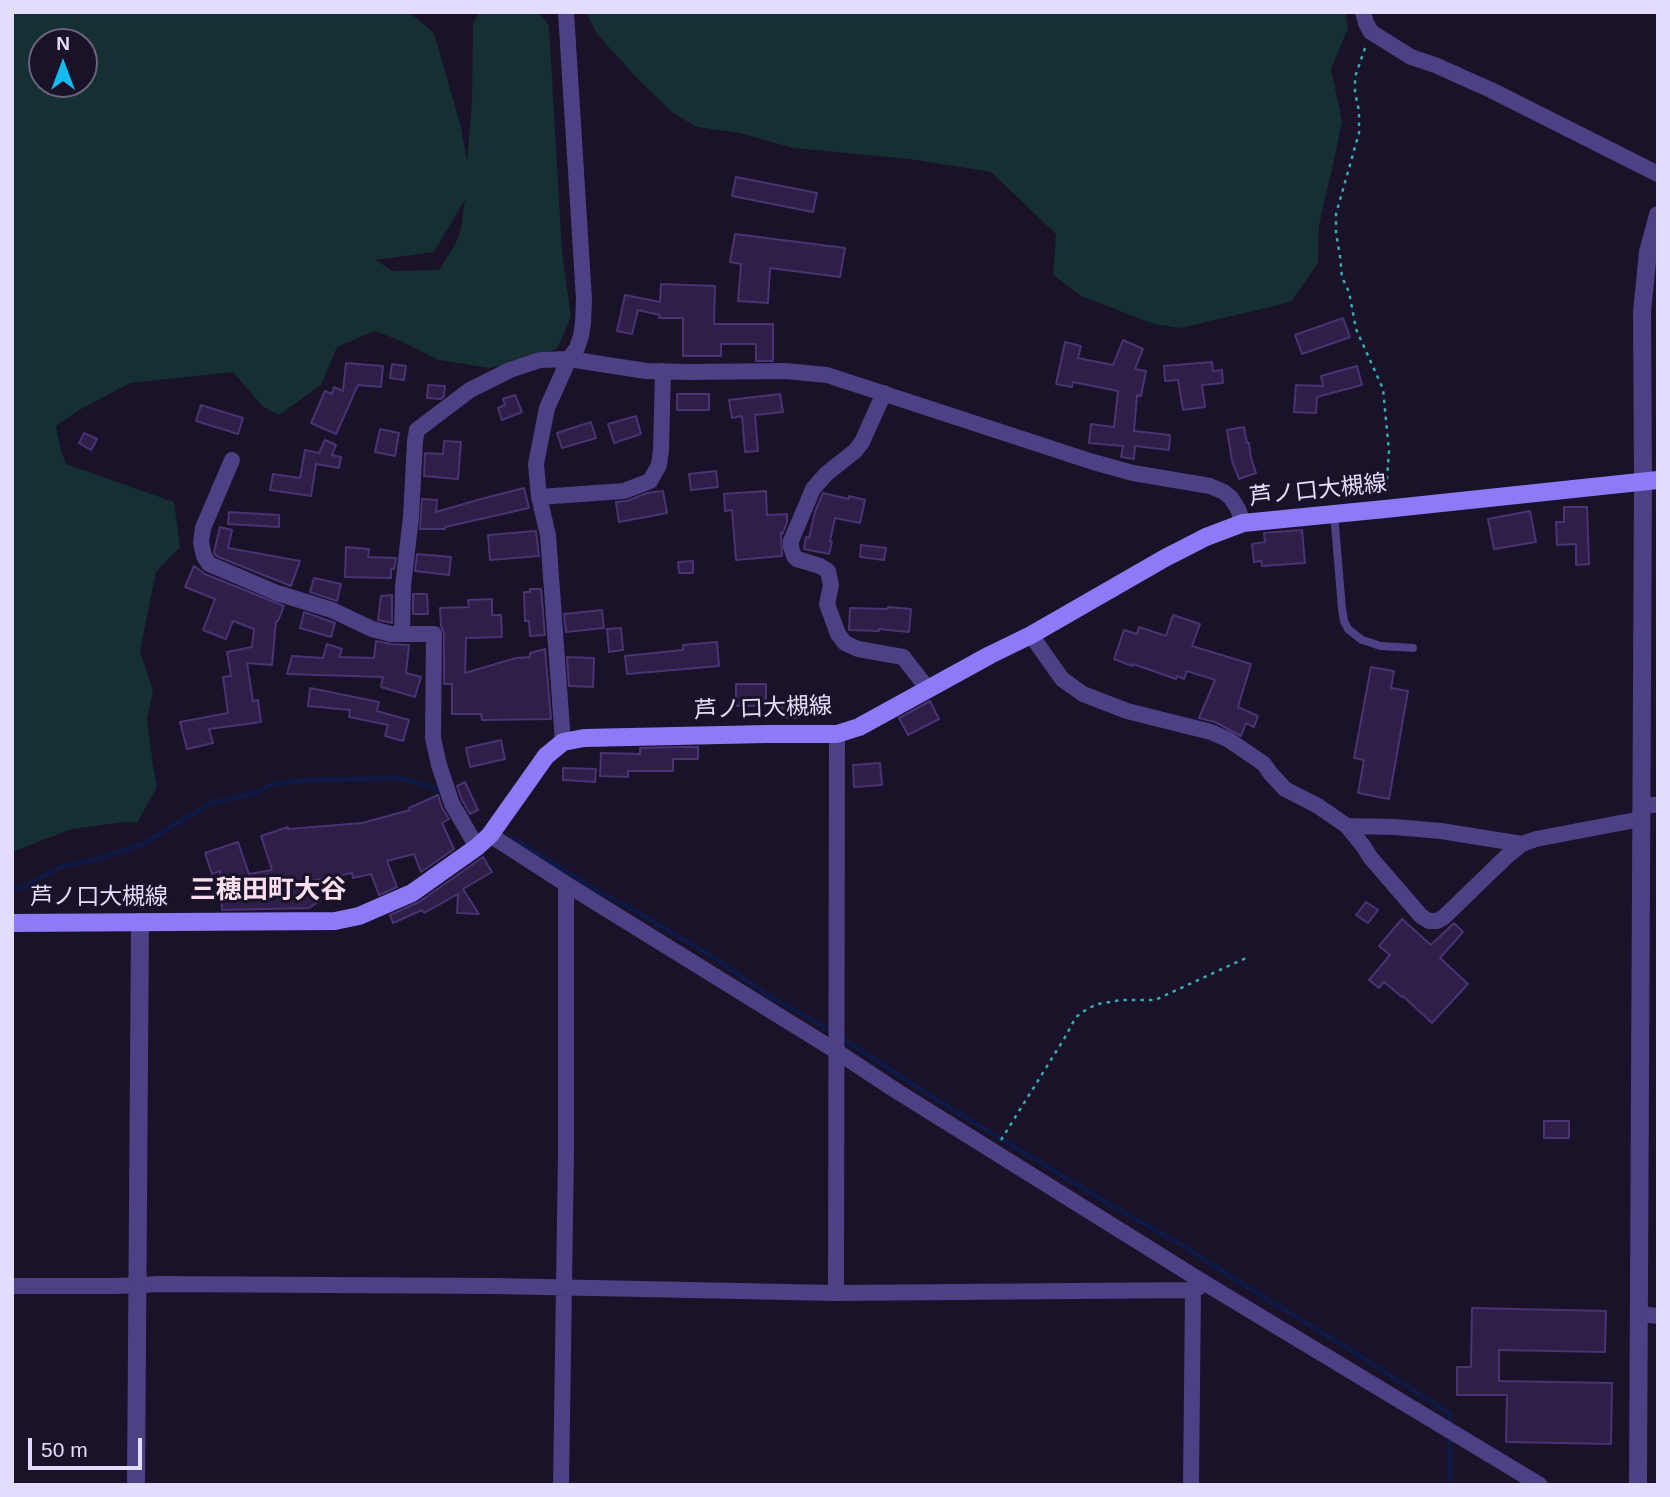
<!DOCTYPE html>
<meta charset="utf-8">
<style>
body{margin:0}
#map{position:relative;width:1670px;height:1497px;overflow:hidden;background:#191228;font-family:Arial,sans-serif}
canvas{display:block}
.frame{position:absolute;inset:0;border:14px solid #e4dcfd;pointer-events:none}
.north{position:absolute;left:28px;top:28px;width:70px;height:70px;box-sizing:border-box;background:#191228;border:2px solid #6a637d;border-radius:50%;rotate:0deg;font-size:19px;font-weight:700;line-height:28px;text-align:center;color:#e4dcfd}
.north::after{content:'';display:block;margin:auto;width:24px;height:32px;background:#14bbf0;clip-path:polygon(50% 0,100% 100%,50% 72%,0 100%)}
.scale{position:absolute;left:28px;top:1438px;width:114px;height:32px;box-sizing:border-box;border:4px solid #e4dcfd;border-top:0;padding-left:9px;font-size:21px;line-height:24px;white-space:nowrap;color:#e4dcfd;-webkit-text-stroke:5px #191228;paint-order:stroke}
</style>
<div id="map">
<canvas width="1670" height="1497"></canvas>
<div class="frame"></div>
<div class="north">N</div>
<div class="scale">50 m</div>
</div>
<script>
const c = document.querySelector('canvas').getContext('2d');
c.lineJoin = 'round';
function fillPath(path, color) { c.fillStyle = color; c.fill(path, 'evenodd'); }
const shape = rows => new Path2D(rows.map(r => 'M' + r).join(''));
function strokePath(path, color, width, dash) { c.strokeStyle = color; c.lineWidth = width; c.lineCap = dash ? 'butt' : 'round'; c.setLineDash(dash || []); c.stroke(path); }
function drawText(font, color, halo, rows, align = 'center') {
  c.font = font + ' Arial,"Noto Sans JP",sans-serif'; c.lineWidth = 6; c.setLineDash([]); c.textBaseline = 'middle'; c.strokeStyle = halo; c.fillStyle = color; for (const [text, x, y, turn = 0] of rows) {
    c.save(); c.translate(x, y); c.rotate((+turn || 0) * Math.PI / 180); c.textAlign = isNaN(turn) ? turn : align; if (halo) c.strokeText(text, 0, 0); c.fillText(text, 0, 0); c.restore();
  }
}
const green = shape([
 [12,12,409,12,434,33,461,127,467,161,472,102,473,24,480,12,539,12,549,26,562,252,571,317,557,349,508,364,490,368,439,360,401,341,375,331,337,347,321,385,279,415,263,407,233,372,130,383,81,409,56,426,60,447,66,464,174,502,180,547,156,572,140,651,153,691,147,719,153,766,157,787,137,823,125,822,72,829,12,852],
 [42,42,84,42,84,84,42,84],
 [465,199,461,228,455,245,439,270,392,271,376,260,434,252],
 [586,12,1345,12,1348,28,1331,69,1342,121,1334,160,1319,225,1318,263,1291,302,1181,328,1154,324,1081,296,1053,275,1056,234,991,172,910,159,793,148,740,133,697,127,673,113,636,77,597,34]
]);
const stream = shape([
 [507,839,514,839,596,890,634,910,716,959,772,998,806,1016,832,1032],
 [12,888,22,888,60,867,94,860,143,844,210,803,256,793,273,784,309,780,398,778,429,786,443,793],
 [840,1037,942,1103,1119,1210,1184,1246,1236,1280,1354,1352,1450,1414,1450,1426],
 [1450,1485,1450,1435]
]);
const building = shape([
 [736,177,817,193,813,212,732,196,736,177],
 [735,234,845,248,840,277,770,268,768,303,738,301,741,264,730,262,735,234],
 [661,284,715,286,714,324,773,324,773,361,756,361,756,344,721,344,721,356,683,356,683,318,659,318,660,315,638,310,632,334,617,331,625,295,660,302,661,284],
 [1343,318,1350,337,1302,354,1295,335,1343,318],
 [1123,340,1143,349,1135,369,1146,371,1141,396,1137,395,1134,431,1170,435,1169,450,1135,446,1134,459,1121,457,1123,446,1089,443,1091,424,1114,427,1118,391,1073,382,1072,387,1056,384,1065,342,1081,346,1078,358,1113,365,1123,340],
 [1212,362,1213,371,1222,370,1223,383,1202,385,1205,407,1183,410,1178,380,1165,381,1164,366,1212,362],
 [346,363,383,366,381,387,358,385,336,434,311,423,325,391,332,394,334,387,343,391,346,363],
 [392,364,406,366,404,380,390,378,392,364],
 [1357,366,1362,385,1317,397,1316,413,1294,412,1296,385,1323,386,1321,376,1357,366],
 [428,385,445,386,444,396,441,399,427,398,428,385],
 [677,394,709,394,709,410,677,410,677,394],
 [780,394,783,412,755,415,758,451,745,452,742,416,732,418,729,400,780,394],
 [515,395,522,412,502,420,498,408,505,405,503,399,515,395],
 [201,405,243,418,238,434,196,421,201,405],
 [636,416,641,434,614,443,608,424,636,416],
 [591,422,596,438,562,448,557,433,591,422],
 [1244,427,1247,443,1249,443,1251,458,1256,473,1239,479,1232,461,1227,430,1244,427],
 [380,429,399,433,395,456,375,452,380,429],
 [84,433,97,439,91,450,79,443,84,433],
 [325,440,336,445,332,455,341,457,339,468,316,464,311,496,270,490,273,474,300,478,305,450,319,453,325,440],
 [444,441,461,442,458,479,424,476,425,453,443,454,444,441],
 [716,471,718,487,691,490,689,474,716,471],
 [524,488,529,508,445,527,445,529,420,529,422,499,437,500,436,512,481,499,524,488],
 [663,491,667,513,619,522,616,502,627,501,647,493,663,491],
 [766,491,767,515,787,514,787,522,783,533,781,533,782,556,736,560,732,510,725,511,724,494,766,491],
 [823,493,849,499,849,496,865,500,860,523,835,518,830,541,832,542,829,554,804,549,806,537,809,538,815,512,823,493],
 [1564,507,1587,507,1589,564,1576,565,1576,544,1557,545,1556,522,1564,522,1564,507],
 [1530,511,1536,542,1494,549,1488,519,1530,511],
 [229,512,279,515,279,527,228,524,229,512],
 [220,527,232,530,228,548,300,561,291,586,216,556,214,552,220,527],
 [1302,530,1305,563,1262,566,1261,561,1254,562,1252,544,1265,542,1264,533,1302,530],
 [536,531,539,556,490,560,488,535,536,531],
 [861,545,886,548,884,560,860,557,861,545],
 [346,547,369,549,368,557,396,558,394,569,391,569,391,578,345,577,346,547],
 [417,554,451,557,449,575,415,571,417,554],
 [693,561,693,573,679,573,678,562,693,561],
 [194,566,205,574,284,606,278,621,276,621,272,665,247,663,253,701,258,700,261,722,209,729,213,743,187,749,180,722,228,713,223,677,231,676,227,652,252,647,254,629,233,621,226,639,203,630,215,599,185,587,194,566],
 [314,578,341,584,337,601,310,592,314,578],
 [530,589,541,589,545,635,530,636,529,621,525,621,524,592,530,592,530,589],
 [413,594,427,594,428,614,413,614,413,594],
 [392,595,392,623,378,620,381,596,392,595],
 [492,599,492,615,501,615,502,637,466,638,465,673,516,658,530,657,530,653,545,649,551,719,482,720,481,714,452,714,452,684,444,684,444,634,441,626,440,608,469,607,468,600,492,599],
 [888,607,911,609,909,632,879,629,879,631,849,630,850,608,887,609,888,607],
 [602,610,604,628,566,632,564,614,602,610],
 [304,612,335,623,331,637,300,628,304,612],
 [1173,615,1200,624,1192,646,1251,664,1238,707,1258,716,1254,727,1246,723,1241,736,1215,722,1199,718,1215,680,1187,671,1184,679,1177,676,1176,679,1133,664,1132,666,1114,659,1124,630,1137,634,1139,627,1166,636,1173,615],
 [621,628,623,650,609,652,607,629,621,628],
 [376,641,391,644,409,645,406,673,421,677,415,697,381,687,383,677,287,674,292,656,323,658,327,644,342,649,339,657,374,658,376,641],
 [717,642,719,666,627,674,625,656,683,650,683,645,717,642],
 [567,657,594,658,593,687,569,686,567,657],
 [1371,667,1394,671,1391,688,1408,691,1389,799,1358,793,1364,760,1354,758,1371,667],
 [736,684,766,684,766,706,736,706,736,684],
 [310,688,379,702,377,711,409,720,403,741,385,736,388,725,349,717,350,710,308,706,310,688],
 [930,701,939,719,908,735,899,718,930,701],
 [782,702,799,702,800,718,782,718,782,702],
 [501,740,505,759,470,767,466,748,501,740],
 [677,747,698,747,698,759,673,759,673,771,628,771,628,777,600,776,601,753,640,754,640,748,677,747],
 [880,763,882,785,854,787,853,765,880,763],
 [563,768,596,769,595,782,563,780,563,768],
 [465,782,478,810,470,814,462,800,457,786,465,782],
 [438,795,442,808,449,819,442,823,454,849,421,872,414,854,387,861,397,887,379,895,371,874,353,878,352,873,307,882,320,901,309,908,222,910,220,871,212,874,205,853,238,842,249,874,272,870,261,836,288,827,288,829,362,823,410,810,409,808,438,795],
 [483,857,492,872,463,889,479,914,457,913,458,894,424,913,422,910,393,923,390,915,419,902,483,857],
 [1366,902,1378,910,1368,923,1356,915,1366,902],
 [1402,919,1431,945,1454,923,1463,932,1440,958,1468,984,1432,1023,1403,996,1402,997,1384,982,1379,988,1369,980,1390,955,1379,946,1402,919],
 [1544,1121,1569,1121,1569,1138,1544,1138,1544,1121],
 [1472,1308,1606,1311,1605,1352,1499,1350,1499,1381,1612,1383,1611,1444,1506,1442,1507,1395,1457,1395,1457,1367,1471,1367,1472,1308]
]);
const path = shape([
 [1365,48,1355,77,1355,92,1359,111,1359,133,1336,214,1336,233,1340,256,1342,277,1349,292,1356,329,1383,389,1389,451,1386,492],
 [1001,1140,1064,1039,1076,1017,1087,1009,1098,1004,1121,1000,1155,1000,1248,957]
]);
const service = shape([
 [1334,513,1342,609,1344,621,1348,629,1362,640,1372,643,1380,646,1413,648]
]);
const minor = shape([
 [1363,12,1366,23,1371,32,1411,57,1435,65,1491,90,1658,174],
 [884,393,862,442,855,451,826,474,813,489,791,541,791,547,794,556,797,559,820,566,828,571,831,585,827,604,838,634,845,643,858,649,903,657,928,689],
 [232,460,203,528,201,542,204,556,209,564,277,593,332,610,372,629,391,634,434,634,433,738,439,765,452,804,477,847],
 [539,497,624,491,650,481,659,465,661,450,663,371],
 [402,633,403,586,411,517,415,441,417,430,470,390,510,370,540,360,569,359,646,371,689,372,785,371,827,375,1093,462,1133,473,1210,486,1224,492,1231,498,1238,509,1243,523],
 [1031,635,1062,679,1083,694,1127,711,1211,732,1229,740,1264,764,1271,774,1285,789,1318,806,1347,826,1364,847,1370,857,1421,916,1429,921,1437,921,1444,917,1507,856,1522,844,1536,839,1641,819],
 [563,742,548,535,539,497,536,464,547,408,569,359,577,348,581,336,583,323,584,299,566,12],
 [1641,805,1658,805],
 [1347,826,1395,827,1441,831,1522,844],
 [490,835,566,884,836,1051,895,1090,1203,1282,1540,1485],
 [12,1286,117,1286,159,1284,495,1286,836,1293,1193,1290,1198,1288,1203,1282],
 [836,1293,837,734],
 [1640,1314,1658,1316],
 [561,1485,566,1152,566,884],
 [1191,1485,1193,1290]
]);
const tertiary = shape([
 [136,1485,140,922],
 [1638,1485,1643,481,1642,312,1648,252,1658,215]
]);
const secondary = shape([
 [12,923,335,921,359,916,412,893,477,847,490,835,546,756,563,742,584,738,767,734,837,734,859,727,990,655,1031,635,1165,558,1206,537,1243,523,1385,509,1658,480]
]);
const streetNames = [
 ["芦ノ口大槻線",1318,491,-6],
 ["芦ノ口大槻線",763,709,-2],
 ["芦ノ口大槻線",99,898]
];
const quarterNames = [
 ["三穂田町大谷",268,891]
];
fillPath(green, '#152f32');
strokePath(stream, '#0e1a45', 4.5);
fillPath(building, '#2d1f48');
strokePath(building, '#493373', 2);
strokePath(path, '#38aab4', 2.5, [3.5, 5]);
strokePath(service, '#4d4084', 8);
strokePath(minor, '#4d4084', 16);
strokePath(tertiary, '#4d4084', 18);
strokePath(secondary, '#8e79f7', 18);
drawText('23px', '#e4dcfd', '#191228', streetNames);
drawText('bold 26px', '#fddeed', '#191228', quarterNames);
</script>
